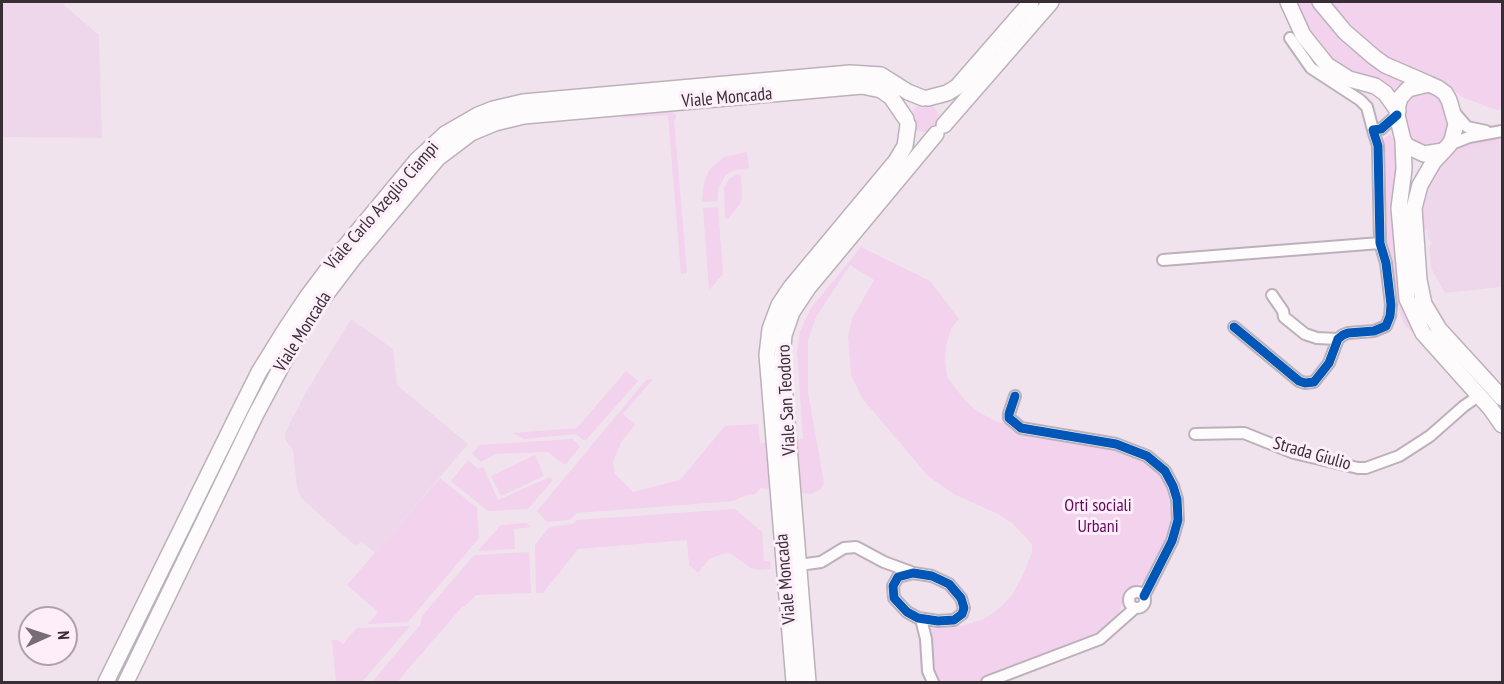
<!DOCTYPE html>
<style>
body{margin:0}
#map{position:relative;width:1504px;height:684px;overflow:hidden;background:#f0e3ee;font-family:"PT Sans Narrow",sans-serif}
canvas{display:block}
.frame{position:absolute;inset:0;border:3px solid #372e36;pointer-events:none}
.north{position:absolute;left:18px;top:606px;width:60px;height:60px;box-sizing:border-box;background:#fdeefa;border:2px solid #aea1ac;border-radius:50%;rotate:87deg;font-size:16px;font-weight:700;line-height:24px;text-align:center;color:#372e36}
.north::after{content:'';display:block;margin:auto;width:21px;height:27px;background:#786d76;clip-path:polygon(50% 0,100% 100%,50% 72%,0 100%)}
</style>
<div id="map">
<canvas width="1504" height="684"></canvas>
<div class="frame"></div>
<div class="north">N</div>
</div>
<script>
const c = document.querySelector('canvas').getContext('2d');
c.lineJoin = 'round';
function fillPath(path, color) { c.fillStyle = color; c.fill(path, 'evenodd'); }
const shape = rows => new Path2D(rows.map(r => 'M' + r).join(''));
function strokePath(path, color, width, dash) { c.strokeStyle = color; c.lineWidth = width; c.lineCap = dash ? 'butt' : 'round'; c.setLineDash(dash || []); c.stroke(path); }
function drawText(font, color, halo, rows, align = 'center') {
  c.font = font + ' "PT Sans Narrow",sans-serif'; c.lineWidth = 6; c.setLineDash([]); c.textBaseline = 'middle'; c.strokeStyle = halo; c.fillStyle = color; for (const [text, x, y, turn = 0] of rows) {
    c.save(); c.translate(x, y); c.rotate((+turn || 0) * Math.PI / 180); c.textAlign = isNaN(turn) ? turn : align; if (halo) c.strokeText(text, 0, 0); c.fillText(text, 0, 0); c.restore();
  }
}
const built = shape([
 [2,2,66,2,64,5,99,35,102,138,2,137],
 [1502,143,1502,287,1445,293,1431,268,1429,247,1432,243,1428,238,1425,207,1428,193,1435,178,1445,165,1462,152,1476,147],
 [351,319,393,349,397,385,468,444,375,553,361,541,358,545,353,544,301,498,297,488,293,450,285,439,286,434,285,433,306,392]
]);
const green = shape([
 [1292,2,1316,2,1407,81,1395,98,1338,68,1309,37],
 [1330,2,1502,2,1502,109,1497,110,1464,98,1443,83,1392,62,1377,52],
 [1421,90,1439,95,1451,126,1443,143,1426,150,1408,139,1403,119,1406,99],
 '911 118a14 14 0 1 1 28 0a14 14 0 1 1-28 0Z',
 [670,110,677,116,674,120,687,273,681,274,668,115,623,118,623,117,626,114],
 [1390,134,1397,143,1398,169,1392,202,1398,284,1413,328,1413,333,1405,325,1400,314,1385,231,1382,140],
 [1502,139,1502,143,1476,147,1462,152,1445,165,1435,178,1428,193,1425,207,1427,229,1425,230,1420,214,1427,182,1449,154,1465,145,1484,140],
 [747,152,749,168,734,170,725,176,718,189,718,201,702,202,704,182,710,169,724,157],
 [737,174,741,175,742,198,740,204,728,219,725,218,724,188,729,179],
 [718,207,723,274,709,290,703,208],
 [861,247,930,281,959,319,951,329,946,346,945,359,947,377,964,399,975,410,995,421,1009,425,1020,433,1113,447,1144,459,1160,473,1168,486,1173,500,1169,504,1174,517,1169,538,1159,557,1146,579,1125,594,1120,611,1113,621,1094,637,975,682,940,682,935,677,931,629,962,626,984,619,1001,607,1011,596,1021,579,1032,553,1032,544,1013,524,998,514,954,494,928,476,862,398,851,375,848,336,852,319,874,280,850,265,816,317,808,340,808,392,824,483,820,490,810,494,761,488,755,494,746,495,734,501,577,513,570,520,547,522,537,511,646,380,653,379,623,414,635,425,621,442,613,462,615,474,633,492,680,480,725,426,758,424,760,443,803,439,797,353,800,331,811,308],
 [626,371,638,381,586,440,583,440,576,434,524,439,513,433,577,428],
 [573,439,580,447,565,465,548,452,495,454,481,462,472,454,479,445],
 [535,455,544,476,501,496,491,476],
 [468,460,478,469,483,467,498,500,550,477,553,480,528,509,488,511,451,481],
 [440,478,477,508,479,538,408,622,368,624,378,612,347,585],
 [735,509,762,532,764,561,770,561,771,569,758,570,751,568,730,553,722,554,709,559,698,573,689,565,687,540,578,549,543,593,536,593,535,545,549,527,572,524,577,520],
 [526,523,531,527,514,529,515,549,478,551,501,525],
 [529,552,531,593,476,595,465,606,462,607,397,682,372,682,421,624,422,616,474,555],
 [410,626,362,682,336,682,332,640,338,640,343,644,357,628]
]);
const street = shape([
 [1290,38,1311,68,1360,100,1367,107,1373,130],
 [1455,113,1467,127,1486,131],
 [1449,145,1469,137,1502,131],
 [1163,260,1380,243],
 [1272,295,1283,311,1284,317,1305,334,1317,338,1338,339],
 [1234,327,1299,381,1305,383,1314,382,1329,363,1338,339,1343,335,1348,333,1374,331,1386,326,1390,316,1391,305,1386,263,1380,243,1378,146,1373,130,1381,129,1397,115],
 [1015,396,1009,414,1009,418,1021,428,1116,444,1147,456,1165,471,1173,486,1177,499,1178,520,1172,541,1144,596],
 [1195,434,1244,433,1294,453,1358,468,1366,468,1399,456,1413,447,1430,436,1464,406,1480,395],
 [799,565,821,562,844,548,856,547,884,562,911,572],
 [913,573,932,576,949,584,961,598,964,608,962,614,954,620,938,621,918,618,907,612,894,598,893,586,898,577,913,573],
 '1129 600a8 8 0 1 1 16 0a8 8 0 1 1-16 0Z',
 [921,619,926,639,928,671,933,682],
 [987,682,1100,639,1135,608]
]);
const secondary = shape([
 [1288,2,1303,35,1327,65,1349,79,1375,86,1385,93,1398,111],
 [1320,2,1345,32,1374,57,1385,65,1429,84],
 [928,98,947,93,957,87,1031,2],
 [944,125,1051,2],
 [1403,140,1404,169,1399,208,1407,299,1423,333,1491,409,1502,425],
 [1443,151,1424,154,1407,146,1403,140,1397,115,1398,105,1400,98,1408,89,1429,84,1438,88,1445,93,1449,100,1456,124,1452,140,1449,145,1434,161,1420,185,1414,208,1419,280,1424,304,1439,329,1502,398],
 [106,682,240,410,259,372,285,330,307,297,343,249,417,160,445,134,478,115,493,109,523,102,850,73,881,75,908,92,923,98],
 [126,682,255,416,296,339,318,305,353,259,427,171,438,158,471,133,495,123,524,116,862,86,881,90,891,97,906,119],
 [794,682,767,355,770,329,779,305,791,287,896,161,905,146,908,125],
 [808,682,782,359,784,335,792,312,808,288,936,134]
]);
const cycleway = shape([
 [1234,327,1299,381,1305,383,1314,382,1329,363,1338,339,1343,335,1348,333,1374,331,1386,326,1390,316,1391,305,1386,263,1380,243,1378,146,1373,130,1381,129,1397,115],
 [1015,396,1009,414,1009,418,1021,428,1116,444,1147,456,1165,471,1173,486,1177,499,1178,520,1172,541,1144,596],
 [913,573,932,576,949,584,961,598,964,608,962,614,954,620,938,621,918,618,907,612,894,598,893,586,898,577,913,573]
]);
const streetNames = [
 ["Viale Moncada",727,98,-5],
 ["Viale Carlo Azeglio Ciampi",382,206,-49],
 ["Viale Moncada",303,332,-58],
 ["Viale San Teodoro",787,400,-93],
 ["Strada Giulio",1312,454,16],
 ["Viale Moncada",786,579,-95]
];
const parkNames = [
 ["Orti sociali",1098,506],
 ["Urbani",1098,527]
];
fillPath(built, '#eed7ea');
fillPath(green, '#f2d2ec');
strokePath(street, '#bcb1ba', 14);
strokePath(secondary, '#bcb1ba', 18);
strokePath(street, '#fdfbfc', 10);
strokePath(secondary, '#fdfbfc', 15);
strokePath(cycleway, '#0057b8', 9);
drawText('18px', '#372e36', '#fdeefa', streetNames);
drawText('18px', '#65075d', '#fdeefa', parkNames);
</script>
